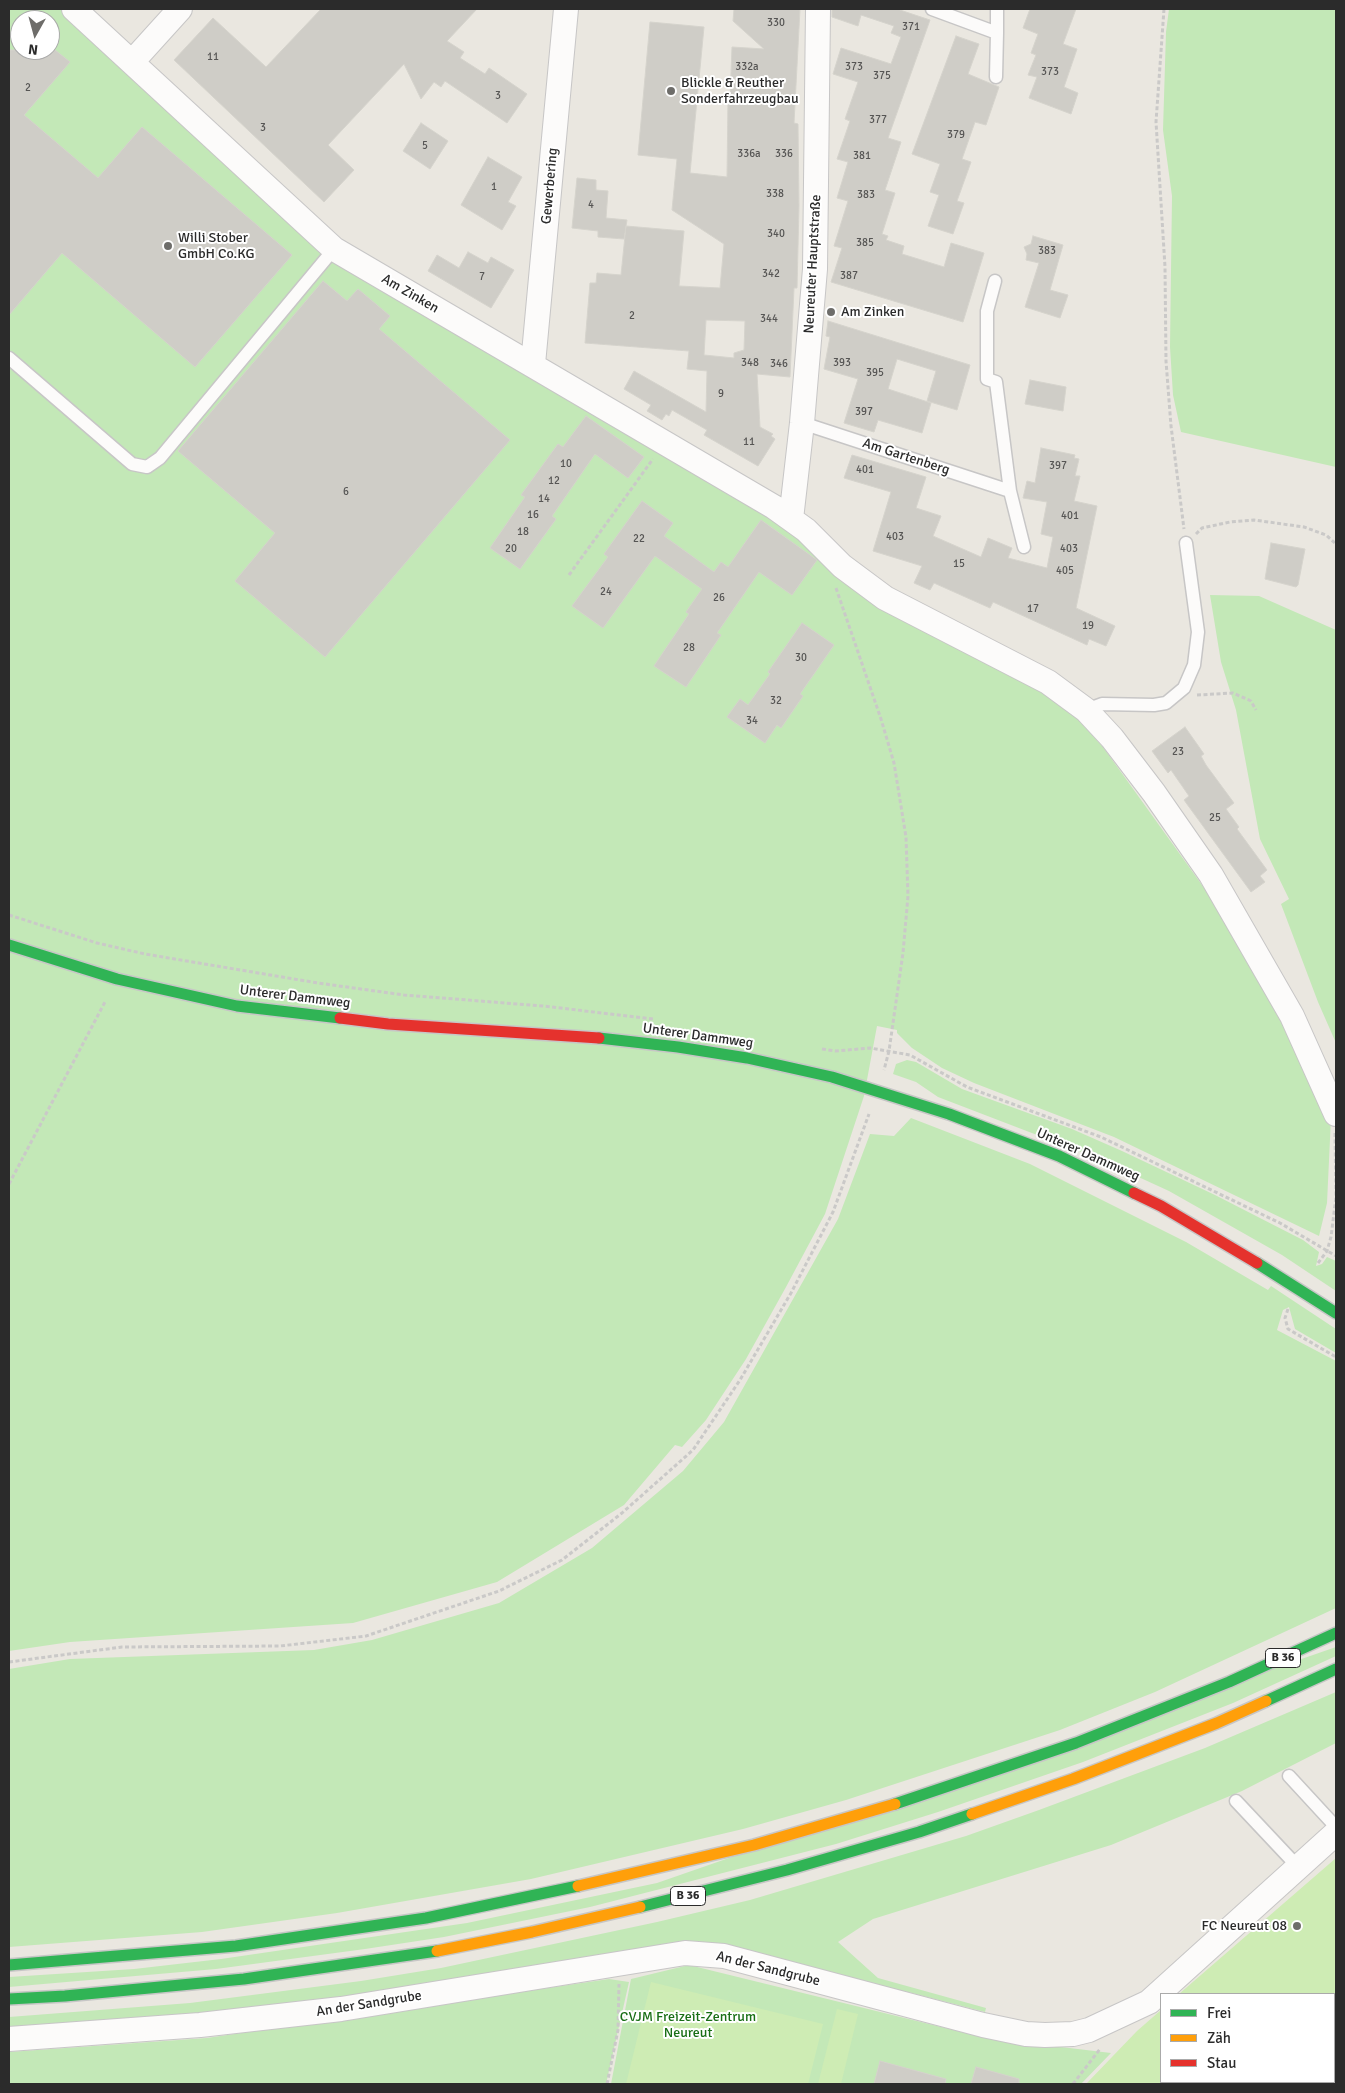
<!DOCTYPE html>
<meta charset="utf-8">
<style>
body{margin:0}
#map{position:relative;width:1345px;height:2093px;overflow:hidden;background:#eae7e0;font-family:Signika,sans-serif}
canvas{display:block}
.frame{position:absolute;inset:0;border:10px solid #2b2b2b;pointer-events:none}
.legend{position:absolute;left:1160px;top:1993px;width:175px;height:90px;box-sizing:border-box;background:#fff;border:1px solid #aaa;margin:0;padding:6px 9px;list-style:none;font-size:15px;color:#2b2b2b}
.legend li{display:flex;align-items:center;gap:10px;height:25px}
.legend b{width:25px;border:1px solid #aaa}
.north{position:absolute;left:10px;top:10px;width:50px;height:50px;box-sizing:border-box;background:#fff;border:1px solid #aaa;border-radius:50%;rotate:187deg;font-size:14px;font-weight:700;line-height:20px;text-align:center;color:#2b2b2b}
.north::after{content:'';display:block;margin:auto;width:18px;height:22px;background:#6e6d6a;clip-path:polygon(50% 0,100% 100%,50% 72%,0 100%)}
</style>
<div id="map">
<canvas width="1345" height="2093"></canvas>
<div class="frame"></div>
<ul class="legend">
<li><b style="height:6px;background:#30b455"></b>Frei</li>
<li><b style="height:6px;background:#ff9f0a"></b>Zäh</li>
<li><b style="height:6px;background:#e5322d"></b>Stau</li>
</ul>
<div class="north">N</div>
</div>
<script>
const c = document.querySelector('canvas').getContext('2d');
c.lineJoin = 'round';
function fillPath(path, color) { c.fillStyle = color; c.fill(path, 'evenodd'); }
const shape = rows => new Path2D(rows.map(r => 'M' + r).join(''));
function strokePath(path, color, width, dash) { c.strokeStyle = color; c.lineWidth = width; c.lineCap = dash ? 'butt' : 'round'; c.setLineDash(dash || []); c.stroke(path); }
function drawText(font, color, halo, rows, align = 'center') {
  c.font = font + ' Signika,sans-serif'; c.lineWidth = 4; c.setLineDash([]); c.textBaseline = 'middle'; c.strokeStyle = halo; c.fillStyle = color; for (const [text, x, y, turn = 0] of rows) {
    c.save(); c.translate(x, y); c.rotate((+turn || 0) * Math.PI / 180); c.textAlign = isNaN(turn) ? turn : align; if (halo) c.strokeText(text, 0, 0); c.fillText(text, 0, 0); c.restore();
  }
}
const green = shape([
 [9,9,61,9,314,244,766,514,1042,690,1072,713,1103,747,1230,924,1282,1020,1331,1118,1327,1203,1319,1236,1114,1137,974,1083,942,1068,912,1048,897,1033,897,1030,877,1026,864,1096,825,1214,786,1287,746,1359,706,1420,682,1447,675,1445,624,1505,497,1582,353,1623,70,1642,9,1651],
 [20,20,50,20,50,50,20,50],
 [1169,9,1336,9,1336,467,1181,432,1173,395,1170,347,1172,196,1163,130,1166,32],
 [1210,595,1259,596,1336,630,1336,1043,1318,1002,1281,904,1289,899,1260,839,1236,710,1221,662],
 [907,1060,916,1062,962,1089,1072,1129,1122,1151,1215,1195,1303,1240,1319,1252,1316,1266,1322,1264,1327,1257,1336,1261,1336,1291,1282,1255,1169,1191,1097,1158,938,1097,916,1082,893,1074,896,1064],
 [911,1118,1030,1164,1186,1242,1268,1290,1271,1286,1336,1329,1336,1353,1295,1329,1289,1307,1283,1310,1277,1330,1336,1361,1336,1608,1155,1692,1060,1730,846,1800,743,1829,531,1879,337,1913,202,1932,9,1947,9,1669,70,1659,314,1650,372,1640,499,1603,592,1548,683,1471,724,1422,838,1219,870,1134,894,1136],
 [1336,1647,1336,1656,1233,1703,1083,1762,938,1812,836,1844,590,1907,444,1937,365,1949,216,1969,9,1987,9,1977,134,1969,221,1959,467,1923,657,1883],
 [1336,1692,1336,1743,1242,1791,1111,1845,873,1919,838,1942,878,1978,986,2008,985,2012,908,1992,870,1985,727,1947,385,1993,196,2014,9,2029,9,2017,190,2003,361,1981,441,1968,657,1922,750,1900,966,1836,1039,1810,1205,1748],
 [689,1965,986,2038,1111,2053,1081,2084,611,2084,631,1979],
 [609,1979,629,1982,606,2084,9,2084,9,2052,207,2038]
]);
const pitch = shape([
 [1336,1858,1336,2084,1086,2084,1137,2031,1161,2010,1161,2082,1334,2082,1334,1994,1179,1994],
 [651,1982,823,2024,808,2084,626,2084],
 [837,2009,858,2014,841,2084,818,2084]
]);
const building = shape([
 [321,9,477,9,447,41,464,52,460,58,485,74,489,68,527,94,507,123,445,81,441,87,434,82,421,99,404,64,328,145,354,170,324,202,174,60,213,18,266,67,321,9],
 [734,9,800,9,794,123,798,124,799,206,797,288,794,288,790,377,757,374,760,427,773,434,771,436,775,439,758,466,704,435,707,430,672,410,669,416,666,414,662,420,647,411,651,405,624,389,634,371,706,412,707,371,687,369,689,351,585,343,590,283,596,283,597,273,621,275,626,226,624,239,598,237,598,231,572,228,577,178,596,180,596,190,608,191,606,218,627,220,626,226,684,231,679,286,720,288,724,244,672,210,677,159,638,155,650,22,704,27,690,173,727,177,728,99,730,99,732,47,764,49,733,21,734,9],
 [706,320,745,321,744,350,734,353,734,358,704,355,706,320],
 [832,9,897,9,930,20,888,138,901,142,885,190,895,193,882,234,888,236,886,240,904,246,902,254,944,267,951,243,984,253,963,322,831,282,842,248,834,246,848,201,837,198,848,162,837,159,850,121,845,119,858,82,833,74,841,48,891,64,901,37,891,33,894,26,861,15,858,26,832,17,832,9],
 [1030,9,1076,9,1063,44,1077,49,1064,87,1078,93,1071,114,1029,98,1037,77,1028,75,1036,55,1031,53,1038,34,1023,28,1030,9],
 [956,36,979,44,968,74,999,87,986,125,975,122,962,159,971,162,957,201,964,203,953,234,928,226,939,195,930,192,940,164,912,154,956,36],
 [9,50,55,50,70,62,24,115,98,178,142,127,292,255,195,367,62,253,9,315,9,50],
 [421,123,448,141,430,169,403,151,421,123],
 [488,157,522,177,508,202,516,206,502,230,461,205,488,157],
 [1033,236,1063,245,1050,290,1068,295,1060,318,1025,307,1039,263,1026,260,1027,254,1024,247,1031,244,1033,236],
 [468,252,488,263,491,257,514,270,491,308,428,271,437,255,459,268,468,252],
 [323,281,347,301,358,289,390,316,379,329,510,440,325,657,235,581,275,533,178,451,323,281],
 [828,321,970,365,957,410,927,401,936,371,897,359,888,389,931,403,922,433,878,420,874,432,844,423,858,379,824,369,830,337,826,336,828,321],
 [1030,380,1066,387,1063,411,1025,404,1030,380],
 [586,416,644,457,628,478,595,454,552,516,556,519,520,569,490,548,525,497,521,495,558,444,563,447,586,416],
 [1041,448,1075,455,1074,458,1079,459,1075,476,1080,476,1074,501,1097,506,1076,608,1115,626,1106,646,1089,639,1087,645,993,602,990,608,934,583,930,590,914,583,922,566,873,551,891,492,844,478,852,455,926,477,916,508,941,516,933,536,981,557,988,538,1012,548,1008,558,1047,568,1053,537,1041,534,1047,502,1023,498,1027,481,1035,483,1041,448],
 [642,501,673,523,664,536,714,572,721,562,728,567,761,520,817,560,792,595,759,572,717,633,721,635,686,687,654,666,689,614,686,612,702,589,655,556,603,628,572,606,608,557,604,554,642,501],
 [1271,543,1305,549,1298,585,1296,587,1265,579,1271,543],
 [802,623,834,645,800,694,803,696,781,728,777,725,765,743,727,717,740,699,748,705,770,674,768,672,802,623],
 [1185,727,1204,754,1201,756,1206,765,1234,803,1226,809,1239,827,1237,829,1267,870,1260,876,1265,882,1251,892,1184,800,1189,796,1171,770,1168,773,1152,751,1185,727],
 [880,2061,946,2079,945,2084,874,2084,880,2061],
 [976,2067,1019,2079,1019,2084,971,2084,976,2067]
]);
const path = shape([
 [1164,9,1156,122,1165,267,1166,361,1171,426,1184,529],
 [1196,534,1202,528,1230,522,1254,520,1304,527,1326,535,1336,544],
 [569,575,653,459],
 [836,588,881,719,894,763,906,837,908,896,903,953,889,1051,884,1070],
 [1197,695,1233,693,1251,701,1256,710],
 [9,915,97,943,145,954,318,983,404,995,543,1006,653,1019],
 [822,1049,836,1051,870,1048,910,1055,967,1087,1101,1137,1280,1223,1336,1256],
 [9,1184,106,1000],
 [1318,1263,1327,1251,1331,1237,1336,1197,1335,1133],
 [1288,1309,1285,1318,1288,1329,1336,1357],
 [9,1662,122,1647,280,1646,366,1636,499,1591,562,1560,622,1513,693,1450,740,1380,791,1293,833,1212,869,1114],
 [607,2084,618,2030,619,1984],
 [1073,2084,1100,2049]
]);
const lane = shape([
 [932,9,997,33,997,9],
 [996,77,997,33],
 [995,281,987,311,987,379,996,382,1010,491,1024,547],
 [9,358,132,464,147,467,160,458,334,249],
 [802,423,1010,491],
 [1086,710,1102,704,1154,705,1166,703,1184,688,1194,665,1198,632,1186,543],
 [1289,1776,1336,1827],
 [1236,1801,1299,1868]
]);
const street = shape([
 [74,9,334,249,774,507,806,530,842,566,885,598,1048,682,1086,710,1112,738,1154,793,1211,875,1292,1016,1336,1114],
 [132,62,180,9],
 [533,364,566,9],
 [791,519,802,423,815,269,818,9],
 [9,2039,200,2025,341,2009,685,1953,724,1956,983,2025,1026,2034,1045,2035,1073,2034,1089,2030,1149,2002,1336,1833]
]);
const fast = shape([
 [9,945,117,979,237,1006,340,1018],
 [599,1038,678,1047,747,1058,832,1077,949,1114,1059,1156,1134,1193],
 [1257,1263,1336,1313],
 [1266,1701,1336,1669],
 [895,1804,1076,1743,1229,1682,1336,1633],
 [640,1907,787,1870,919,1832,972,1814],
 [9,1965,236,1946,426,1918,578,1886],
 [9,1999,65,1996,244,1979,437,1951]
]);
const slow = shape([
 [972,1814,1073,1779,1217,1723,1266,1701],
 [578,1886,754,1845,895,1804],
 [437,1951,532,1932,640,1907]
]);
const jam = shape([
 [340,1018,388,1024,599,1038],
 [1134,1193,1161,1206,1257,1263]
]);
const markers = [
 [671,91,5,"#6e6d6a"],
 [168,246,5,"#6e6d6a"],
 [831,312,5,"#6e6d6a"],
 [1297,1926,5,"#6e6d6a"]
];
const numberNames = [
 ["330",776,23],
 ["371",911,27],
 ["11",213,57],
 ["332a",747,67],
 ["373",854,67],
 ["373",1050,72],
 ["375",882,76],
 ["2",28,88],
 ["3",498,96],
 ["377",878,120],
 ["3",263,128],
 ["379",956,135],
 ["5",425,146],
 ["336a",749,154],
 ["336",784,154],
 ["381",862,156],
 ["1",494,187],
 ["338",775,194],
 ["383",866,195],
 ["4",591,205],
 ["340",776,234],
 ["385",865,243],
 ["383",1047,251],
 ["342",771,274],
 ["387",849,276],
 ["7",482,277],
 ["2",632,316],
 ["344",769,319],
 ["348",750,363],
 ["393",842,363],
 ["346",779,364],
 ["395",875,373],
 ["9",721,394],
 ["397",864,412],
 ["11",749,442],
 ["10",566,464],
 ["397",1058,466],
 ["401",865,470],
 ["12",554,481],
 ["6",346,492],
 ["14",544,499],
 ["16",533,515],
 ["401",1070,516],
 ["18",523,532],
 ["403",895,537],
 ["22",639,539],
 ["20",511,549],
 ["403",1069,549],
 ["15",959,564],
 ["405",1065,571],
 ["24",606,592],
 ["26",719,598],
 ["17",1033,609],
 ["19",1088,626],
 ["28",689,648],
 ["30",801,658],
 ["32",776,701],
 ["34",752,721],
 ["23",1178,752],
 ["25",1215,818]
];
const shields = [
 [1283,1658,35],
 [688,1896,35]
];
const shieldNames = [
 ["B 36",1283,1658],
 ["B 36",688,1896]
];
const poiNames = [
 ["Blickle & Reuther",681,83],
 ["Sonderfahrzeugbau",681,99],
 ["Willi Stober",178,238],
 ["GmbH Co.KG",178,254],
 ["Am Zinken",841,312],
 ["FC Neureut 08",1287,1926,"right"]
];
const streetNames = [
 ["Gewerbering",550,186,-85],
 ["Neureuter Hauptstraße",813,264,-87],
 ["Am Zinken",410,294,30],
 ["Am Gartenberg",906,457,18],
 ["Unterer Dammweg",295,997,7],
 ["Unterer Dammweg",698,1036,8],
 ["Unterer Dammweg",1088,1155,24],
 ["An der Sandgrube",768,1969,14],
 ["An der Sandgrube",369,2004,-9]
];
const parkNames = [
 ["CVJM Freizeit-Zentrum",688,2017],
 ["Neureut",688,2033]
];
fillPath(green, '#c3e8b7');
fillPath(pitch, '#ceecb4');
fillPath(building, '#cfcdc7');
strokePath(building, '#d5d3cc', 1);
strokePath(lane, '#c7c6c6', 15);
strokePath(street, '#c7c6c6', 26);
strokePath(fast, '#c7c6c6', 14);
strokePath(slow, '#c7c6c6', 14);
strokePath(jam, '#c7c6c6', 14);
strokePath(path, '#cac9c8', 3, [4, 2.5]);
strokePath(lane, '#fcfbfa', 12);
strokePath(street, '#fcfbfa', 24);
strokePath(fast, '#30b455', 11);
strokePath(slow, '#ff9f0a', 11);
strokePath(jam, '#e5322d', 11);
for (const [x, y, r, color] of markers) { const dot = new Path2D(); dot.arc(x, y, r, 0, 2 * Math.PI); c.fillStyle = color; c.fill(dot); strokePath(dot, '#fff', 2); }
drawText('11px', '#565554', null, numberNames);
for (const [x, y, w] of shields) { const box = new Path2D(); box.roundRect(x - w / 2, y - 9.5, w, 19, 4); c.fillStyle = '#fff'; c.fill(box); strokePath(box, '#2b2b2b', 1); }
drawText('bold 12px', '#2b2b2b', null, shieldNames);
drawText('14px', '#2b2b2b', '#fff', poiNames, 'left');
drawText('14px', '#2b2b2b', '#fff', streetNames);
drawText('14px', '#186e15', '#fff', parkNames);
</script>
